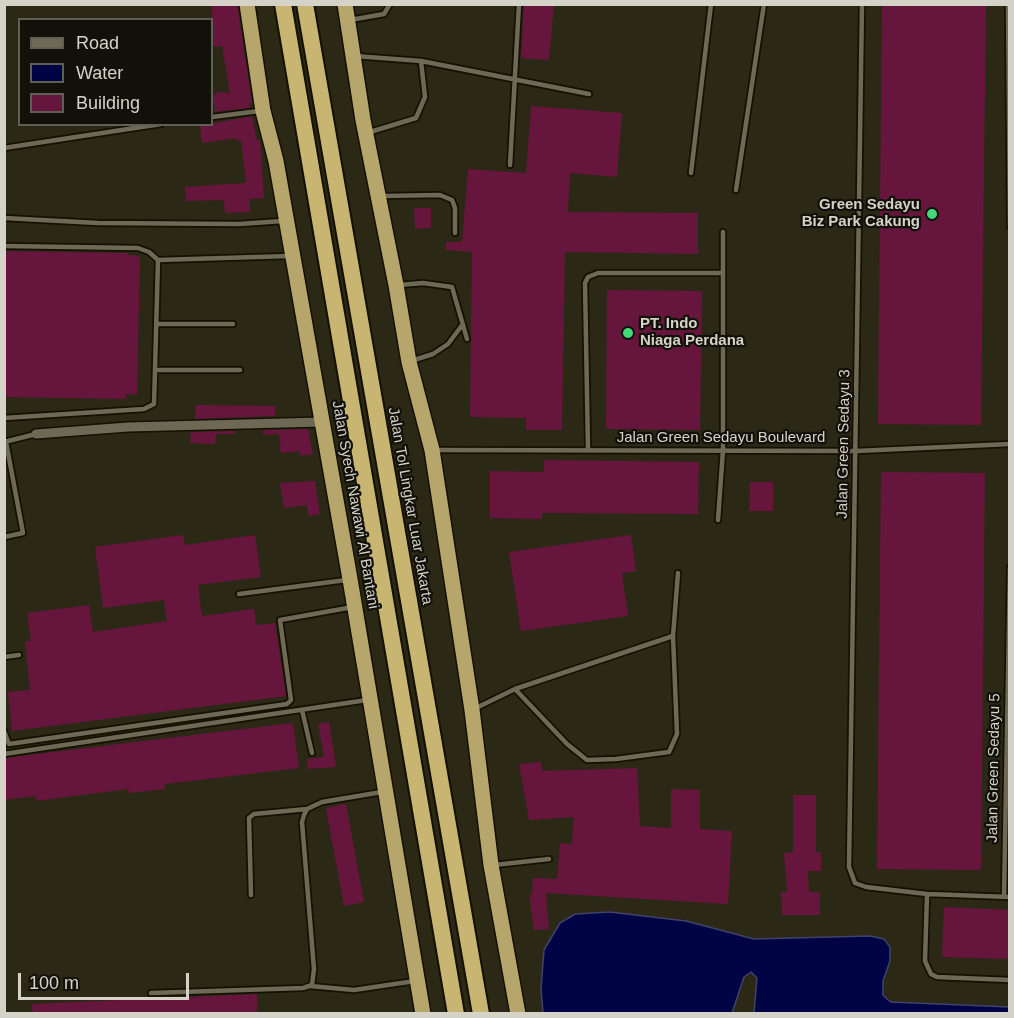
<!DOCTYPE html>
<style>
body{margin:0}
#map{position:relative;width:1014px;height:1018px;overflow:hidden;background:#2c2816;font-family:Helvetica,sans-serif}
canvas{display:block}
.frame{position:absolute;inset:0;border:6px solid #d5d3c8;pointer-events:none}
.legend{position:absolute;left:18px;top:18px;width:195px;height:108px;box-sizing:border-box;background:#121109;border:2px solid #605f55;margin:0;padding:8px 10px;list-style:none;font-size:18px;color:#d5d3c8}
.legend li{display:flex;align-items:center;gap:12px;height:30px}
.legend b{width:30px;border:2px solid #605f55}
.scale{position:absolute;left:18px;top:973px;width:171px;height:27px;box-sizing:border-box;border:3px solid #d5d3c8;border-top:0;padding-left:8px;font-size:18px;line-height:21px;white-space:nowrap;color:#d5d3c8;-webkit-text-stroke:4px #121109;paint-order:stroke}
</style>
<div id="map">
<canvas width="1014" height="1018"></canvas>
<div class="frame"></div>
<ul class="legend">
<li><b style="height:8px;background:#6d6955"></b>Road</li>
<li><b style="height:16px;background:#000445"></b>Water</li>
<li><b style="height:16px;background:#66163d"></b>Building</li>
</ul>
<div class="scale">100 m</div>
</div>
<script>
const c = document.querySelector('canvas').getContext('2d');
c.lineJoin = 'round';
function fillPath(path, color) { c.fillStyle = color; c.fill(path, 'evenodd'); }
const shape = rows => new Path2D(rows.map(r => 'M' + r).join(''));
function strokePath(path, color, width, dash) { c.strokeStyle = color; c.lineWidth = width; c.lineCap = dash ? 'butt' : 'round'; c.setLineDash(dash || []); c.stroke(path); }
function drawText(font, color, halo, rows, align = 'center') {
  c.font = font + ' Helvetica,sans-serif'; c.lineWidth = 4.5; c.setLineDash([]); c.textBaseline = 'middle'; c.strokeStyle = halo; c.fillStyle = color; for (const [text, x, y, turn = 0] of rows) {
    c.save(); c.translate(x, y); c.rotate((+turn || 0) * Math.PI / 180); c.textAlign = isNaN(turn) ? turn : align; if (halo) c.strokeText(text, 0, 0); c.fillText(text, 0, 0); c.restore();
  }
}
const water = shape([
 [610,912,686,921,754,939,870,936,884,939,890,947,890,961,883,981,883,995,887,999,891,1002,1009,1007,1009,1013,754,1013,757,978,751,972,744,977,732,1013,543,1013,541,989,544,950,560,923,575,914,610,912]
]);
const building = shape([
 [212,4,237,4,252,103,249,103,250,108,215,112,215,105,212,105,212,95,216,95,216,92,230,93,222,46,212,47],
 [524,4,554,4,549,60,521,58],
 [882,4,986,4,981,425,878,424],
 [531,106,622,113,617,177,570,173,568,212,698,213,698,254,565,252,562,430,526,430,526,418,470,417,472,252,446,250,446,242,462,242,468,169,526,173],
 [252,116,257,141,260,140,264,198,250,199,250,212,225,213,224,200,186,201,185,187,246,183,241,140,236,141,236,138,202,143,200,126],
 [414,208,431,208,431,228,415,229],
 [4,251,128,253,128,255,140,256,137,395,126,394,126,399,4,397],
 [607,290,702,291,700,430,606,429],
 [196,405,275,406,275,416,195,419],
 [308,429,313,454,301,456,300,451,281,453,279,434,263,435,263,430],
 [235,431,235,434,216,434,215,444,190,443,191,432],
 [544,460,699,462,698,514,542,513,542,519,490,518,490,471,544,472],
 [881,472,985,473,981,870,877,869],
 [315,481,320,514,308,516,307,505,284,508,280,483],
 [750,482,773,482,773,511,749,511],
 [183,535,185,545,255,535,261,577,198,585,202,616,254,609,256,625,275,623,286,696,12,731,8,692,30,690,25,641,31,641,27,613,89,605,93,632,167,621,164,600,103,608,95,547],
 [631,535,636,571,622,573,628,616,521,631,509,552],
 [329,722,336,767,308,769,307,759,324,757,318,724],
 [293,723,299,768,165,784,165,789,129,793,128,789,36,801,36,796,4,800,4,758],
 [541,762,542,771,637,768,640,826,671,828,671,789,700,790,700,829,732,831,728,904,546,893,549,929,534,930,529,895,532,894,533,878,557,879,560,843,572,844,574,817,529,820,519,764],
 [793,795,816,795,816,852,821,852,821,871,808,871,809,892,820,892,820,915,782,915,781,892,787,892,784,853,793,852],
 [346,804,364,902,344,906,326,808],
 [944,907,1010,910,1010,959,942,957],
 [257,994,257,1014,33,1014,32,1004]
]);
const service = shape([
 [862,4,849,867,855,883,866,887,927,894,1010,897],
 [1008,4,1010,226],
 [350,20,384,14,390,4],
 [355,56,421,61,589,94],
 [212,117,259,111],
 [370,132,416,118,425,97,421,61],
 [4,148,161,124],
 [510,165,519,4],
 [691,173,711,4],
 [736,190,764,4],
 [381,196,440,195,452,200,455,208,455,233],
 [4,218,98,223,239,224,283,221],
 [4,246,138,248,149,252,158,260,289,256],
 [399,285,423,283,452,287,467,339],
 [156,324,233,324],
 [411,361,433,354,448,344,463,324],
 [155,370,158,260],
 [4,418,144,409,154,404,155,370,240,370],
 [4,442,36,434],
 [588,449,585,283,588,277,598,273,721,273],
 [433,450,856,451,1010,444],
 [718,520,723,450,723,232],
 [4,537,23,533,6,442],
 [239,594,346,580],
 [4,657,19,655],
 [515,689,567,744,587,760,616,759,669,752,677,734,673,636],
 [476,708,515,689,673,636,678,573],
 [302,710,312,753],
 [4,731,9,744,287,704,291,700,280,620,353,607],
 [4,754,367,700],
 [494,865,549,859],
 [927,894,925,961,931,974,937,977,1010,980],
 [251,895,249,818,254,814,307,809],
 [1004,897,1010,567],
 [310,986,354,990,415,981],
 [151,993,303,988,312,985,314,969,302,822,304,815,307,809,322,802,382,792]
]);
const minor = shape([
 [36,434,128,427,322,422]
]);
const trunk = shape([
 [247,4,263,111,276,161,350,579,423,1014],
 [345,4,363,120,396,285,409,362,432,450,472,710,491,865,518,1014]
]);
const motorway = shape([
 [283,4,456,1014],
 [305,4,481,1014]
]);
const markers = [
 [932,214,6,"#44d77a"],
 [628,333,6,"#44d77a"]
];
const poiNames = [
 ["Green Sedayu",920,205],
 ["Biz Park Cakung",920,222],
 ["PT. Indo",640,324,"left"],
 ["Niaga Perdana",640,341,"left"]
];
const streetNames = [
 ["Jalan Green Sedayu Boulevard",721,438],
 ["Jalan Green Sedayu 3",844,444,-89],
 ["Jalan Syech Nawawi Al Bantani",355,505,80],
 ["Jalan Tol Lingkar Luar Jakarta",410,506,80],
 ["Jalan Green Sedayu 5",994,768,-89]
];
fillPath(water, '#000445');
strokePath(water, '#40426c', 1.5);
fillPath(building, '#66163d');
strokePath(service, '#141102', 8);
strokePath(minor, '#141102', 12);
strokePath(trunk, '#141102', 18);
strokePath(motorway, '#141102', 20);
strokePath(service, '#6d6955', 4.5);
strokePath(minor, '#6d6955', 9);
strokePath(trunk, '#b6a66c', 15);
strokePath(motorway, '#c8b571', 16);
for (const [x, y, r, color] of markers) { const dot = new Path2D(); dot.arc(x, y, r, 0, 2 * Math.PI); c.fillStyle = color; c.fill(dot); strokePath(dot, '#121109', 2); }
drawText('bold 15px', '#d5d3c8', '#121109', poiNames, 'right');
drawText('15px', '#d5d3c8', '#121109', streetNames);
</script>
